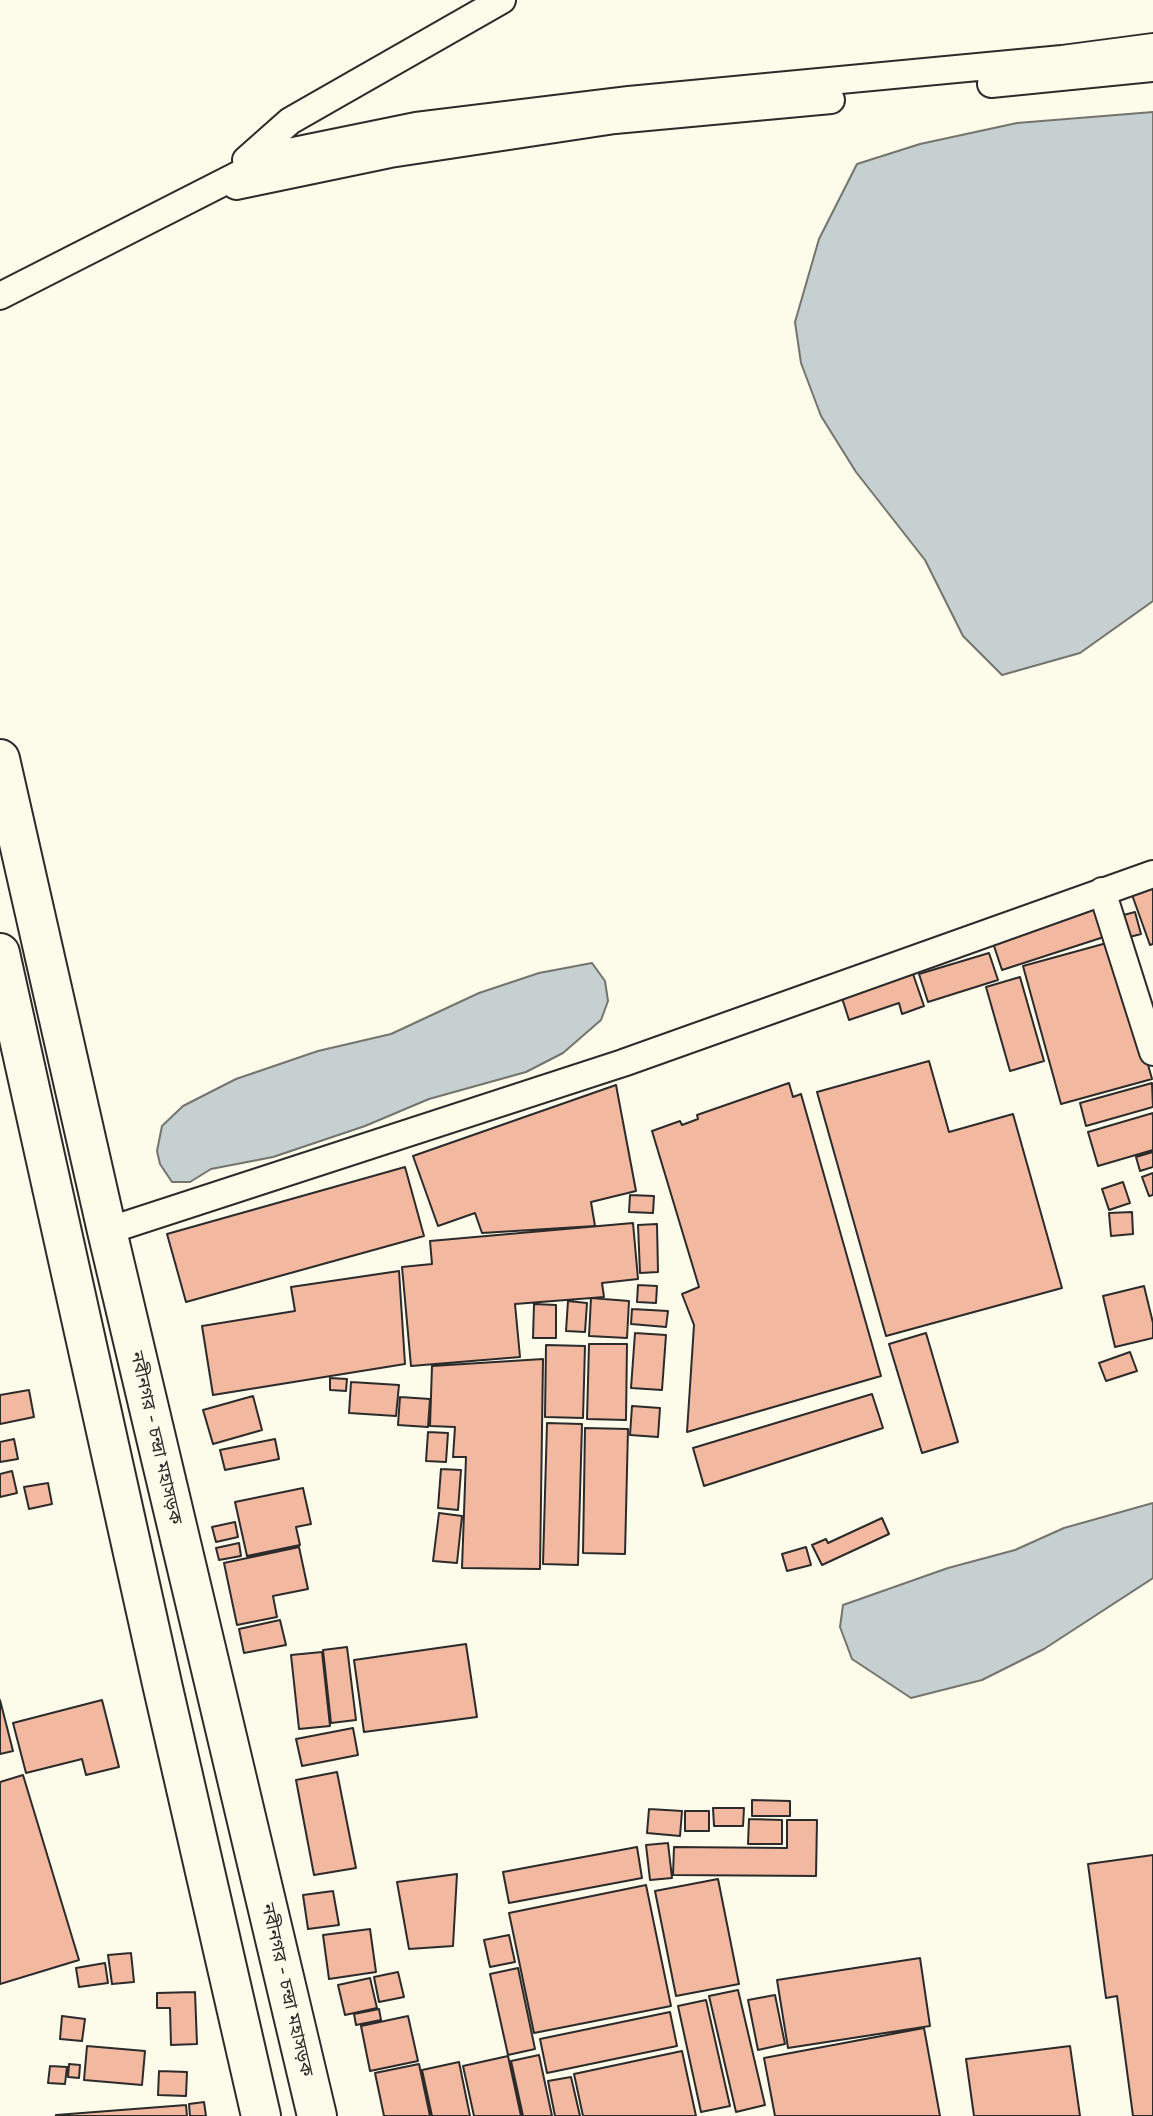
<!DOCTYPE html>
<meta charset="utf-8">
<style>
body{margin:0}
canvas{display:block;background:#fdfbea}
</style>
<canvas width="1153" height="2116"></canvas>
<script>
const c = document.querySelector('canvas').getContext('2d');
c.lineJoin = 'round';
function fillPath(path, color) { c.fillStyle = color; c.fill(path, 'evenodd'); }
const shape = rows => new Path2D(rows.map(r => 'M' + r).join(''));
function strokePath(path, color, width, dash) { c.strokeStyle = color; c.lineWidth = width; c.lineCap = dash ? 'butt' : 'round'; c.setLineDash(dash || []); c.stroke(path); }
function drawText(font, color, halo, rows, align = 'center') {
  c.font = font + ' Inter,"Noto Sans Bengali",sans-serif'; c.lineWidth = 5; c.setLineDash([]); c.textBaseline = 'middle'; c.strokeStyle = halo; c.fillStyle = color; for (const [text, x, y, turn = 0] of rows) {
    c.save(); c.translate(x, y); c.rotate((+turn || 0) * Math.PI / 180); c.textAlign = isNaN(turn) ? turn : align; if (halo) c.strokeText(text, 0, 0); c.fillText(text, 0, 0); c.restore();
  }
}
const water = shape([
 [1153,112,1153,601,1080,653,1002,675,963,636,925,560,856,472,821,416,801,363,795,322,819,239,857,164,920,144,1017,123,1153,112],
 [592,963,605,981,608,1001,601,1020,563,1053,526,1072,429,1099,365,1126,273,1157,211,1169,190,1182,172,1182,160,1164,157,1151,162,1126,183,1106,236,1079,318,1051,391,1034,479,993,539,973,592,963],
 [1153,1503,1153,1578,1044,1649,982,1680,911,1698,852,1659,840,1627,843,1605,948,1568,1015,1550,1064,1528,1153,1503]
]);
const building = shape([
 [1153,884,1153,944,1150,945,1131,892,1153,884],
 [1101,907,1110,935,1002,970,993,943,1101,907],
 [1135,912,1141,934,1122,939,1116,917,1135,912],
 [1114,941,1152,1079,1061,1104,1023,966,1114,941],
 [989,953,998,980,928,1002,919,974,989,953],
 [913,974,924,1006,902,1014,899,1003,849,1020,842,998,913,974],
 [1020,977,1044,1061,1010,1071,986,987,1020,977],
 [929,1061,949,1132,1013,1114,1062,1288,886,1336,817,1092,929,1061],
 [789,1083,793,1097,801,1094,881,1376,687,1432,694,1325,682,1294,699,1287,652,1131,680,1121,682,1125,698,1119,697,1115,789,1083],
 [1152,1083,1153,1107,1086,1126,1080,1103,1152,1083],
 [616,1085,636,1191,591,1202,595,1226,482,1233,475,1213,438,1226,413,1156,616,1085],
 [1153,1113,1153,1150,1098,1166,1088,1132,1153,1113],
 [1153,1152,1153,1167,1140,1171,1136,1157,1153,1152],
 [405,1167,424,1236,186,1302,167,1234,405,1167],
 [1153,1173,1153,1195,1149,1196,1142,1177,1153,1173],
 [1123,1182,1130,1203,1109,1210,1102,1189,1123,1182],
 [630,1195,654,1196,653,1213,629,1212,630,1195],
 [1132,1212,1133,1234,1111,1236,1109,1213,1132,1212],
 [633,1223,638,1279,602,1283,604,1297,515,1304,520,1357,411,1366,402,1267,432,1264,430,1241,633,1223],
 [657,1224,658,1272,640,1273,638,1225,657,1224],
 [399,1271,405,1364,213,1395,202,1326,295,1311,291,1287,399,1271],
 [638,1285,657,1286,656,1303,637,1302,638,1285],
 [1144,1286,1153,1323,1153,1338,1115,1347,1103,1296,1144,1286],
 [591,1298,629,1301,627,1338,589,1336,591,1298],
 [568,1301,587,1303,585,1332,566,1331,568,1301],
 [534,1304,556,1305,556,1338,533,1338,534,1304],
 [632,1309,668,1311,666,1327,631,1324,632,1309],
 [635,1333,666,1335,662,1390,631,1388,635,1333],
 [926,1333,958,1442,922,1453,889,1344,926,1333],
 [589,1344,627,1344,626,1420,587,1419,589,1344],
 [546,1345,585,1346,583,1418,545,1417,546,1345],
 [1130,1352,1137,1371,1106,1381,1099,1363,1130,1352],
 [543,1359,540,1569,462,1568,466,1457,453,1457,455,1427,430,1426,432,1366,543,1359],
 [330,1378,347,1379,346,1391,330,1390,330,1378],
 [351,1382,399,1385,396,1416,349,1413,351,1382],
 [29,1390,34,1417,0,1424,0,1395,29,1390],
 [872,1394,883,1428,704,1486,693,1448,872,1394],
 [253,1396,262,1430,213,1444,203,1410,253,1396],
 [400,1397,430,1399,428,1427,398,1425,400,1397],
 [632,1406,660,1408,658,1437,630,1435,632,1406],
 [547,1423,582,1424,578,1565,543,1564,547,1423],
 [585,1428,628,1429,625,1554,583,1553,585,1428],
 [428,1432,448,1433,446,1462,426,1461,428,1432],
 [14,1439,18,1459,0,1462,0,1442,14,1439],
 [275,1439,279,1459,225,1470,220,1450,275,1439],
 [441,1469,461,1470,458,1510,438,1508,441,1469],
 [12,1471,17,1493,0,1497,0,1474,12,1471],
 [48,1483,52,1504,29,1509,24,1487,48,1483],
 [303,1488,311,1524,296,1527,300,1545,247,1556,235,1502,303,1488],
 [439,1513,462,1516,457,1563,433,1561,439,1513],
 [882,1518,889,1534,822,1565,812,1545,826,1539,828,1543,882,1518],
 [235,1522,238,1537,216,1542,212,1527,235,1522],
 [239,1543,241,1556,219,1560,216,1548,239,1543],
 [299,1547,308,1589,273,1596,277,1617,237,1625,224,1563,299,1547],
 [806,1547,811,1565,787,1571,782,1554,806,1547],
 [280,1620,286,1645,244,1653,239,1629,280,1620],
 [466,1644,477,1717,364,1732,354,1660,466,1644],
 [347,1647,356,1720,331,1723,323,1650,347,1647],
 [322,1652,330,1726,299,1729,291,1655,322,1652],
 [0,1700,13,1751,0,1754,0,1700],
 [102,1700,119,1767,86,1775,82,1759,26,1773,13,1723,102,1700],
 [353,1728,358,1755,302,1766,296,1739,353,1728],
 [337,1772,356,1868,314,1875,296,1780,337,1772],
 [23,1775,79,1960,0,1984,0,1782,23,1775],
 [752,1800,790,1801,790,1816,752,1816,752,1800],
 [713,1808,744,1808,743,1826,714,1826,713,1808],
 [649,1809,682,1811,680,1836,647,1833,649,1809],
 [685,1811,709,1811,709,1831,685,1831,685,1811],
 [749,1819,782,1820,782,1844,748,1844,749,1819],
 [787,1820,817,1820,816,1876,673,1875,674,1847,787,1848,787,1820],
 [668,1843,672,1878,650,1880,646,1845,668,1843],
 [637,1847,642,1878,509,1903,503,1872,637,1847],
 [1153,1855,1153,2116,1133,2116,1117,1996,1106,1998,1088,1864,1153,1855],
 [457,1874,453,1946,409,1949,397,1882,457,1874],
 [718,1879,739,1984,676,1996,655,1891,718,1879],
 [646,1885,671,2006,534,2033,509,1913,646,1885],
 [333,1891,339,1925,308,1929,303,1895,333,1891],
 [370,1929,376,1972,329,1979,323,1935,370,1929],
 [509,1935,515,1962,490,1967,484,1940,509,1935],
 [131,1953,134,1982,112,1984,108,1955,131,1953],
 [920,1958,930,2026,788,2048,777,1980,920,1958],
 [105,1963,108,1983,79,1987,76,1968,105,1963],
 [518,1968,535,2049,508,2055,490,1974,518,1968],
 [398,1972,404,1997,379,2002,374,1977,398,1972],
 [370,1978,377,2008,345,2015,338,1985,370,1978],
 [738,1990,765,2105,736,2112,709,1996,738,1990],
 [195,1992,197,2044,171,2045,170,2008,157,2008,157,1993,195,1992],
 [775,1995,785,2044,758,2050,748,2000,775,1995],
 [706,2000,730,2106,701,2112,678,2006,706,2000],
 [379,2009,381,2020,356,2025,354,2014,379,2009],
 [670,2012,677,2046,547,2073,540,2039,670,2012],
 [62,2016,85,2019,82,2041,60,2039,62,2016],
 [408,2016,418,2061,370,2071,361,2026,408,2016],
 [924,2028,940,2116,775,2116,764,2058,924,2028],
 [87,2046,145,2051,142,2085,84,2080,87,2046],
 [1070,2046,1080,2116,974,2116,966,2059,1070,2046],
 [682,2051,696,2116,583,2116,574,2074,682,2051],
 [539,2055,552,2116,523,2116,511,2061,539,2055],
 [508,2056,521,2116,474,2116,463,2066,508,2056],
 [459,2062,470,2116,432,2116,422,2070,459,2062],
 [69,2064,80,2065,79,2078,68,2077,69,2064],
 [419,2064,430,2116,384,2116,375,2073,419,2064],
 [50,2066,67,2067,65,2084,48,2083,50,2066],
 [159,2071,187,2072,186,2096,158,2095,159,2071],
 [571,2077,580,2116,555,2116,548,2081,571,2077],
 [204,2102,206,2116,190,2116,189,2104,204,2102],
 [186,2105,187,2116,56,2116,56,2115,186,2105]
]);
const minor = shape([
 [991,84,1153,68],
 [246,160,290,121,502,0],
 [236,186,390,154,615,120,831,100],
 [0,296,279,154,416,126,629,100,1062,59,1153,47],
 [1102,891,1153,1052],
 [107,1231,623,1063,1153,874]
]);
const trunk = shape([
 [0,759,107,1231,317,2116],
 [0,953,163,1688,261,2116]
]);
const streetNames = [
 ["নবীনগর - চন্দ্রা মহাসড়ক",156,1438,77],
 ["নবীনগর - চন্দ্রা মহাসড়ক",287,1990,77]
];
fillPath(water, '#c7d0d0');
strokePath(water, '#74746e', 2);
fillPath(building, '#f2b8a0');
strokePath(building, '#2b2b2b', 2);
strokePath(minor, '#2b2b2b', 30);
strokePath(trunk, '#2b2b2b', 42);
strokePath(minor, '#fdfbea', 26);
strokePath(trunk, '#fdfbea', 38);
drawText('18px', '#2b2b2b', '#fdfbea', streetNames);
</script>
